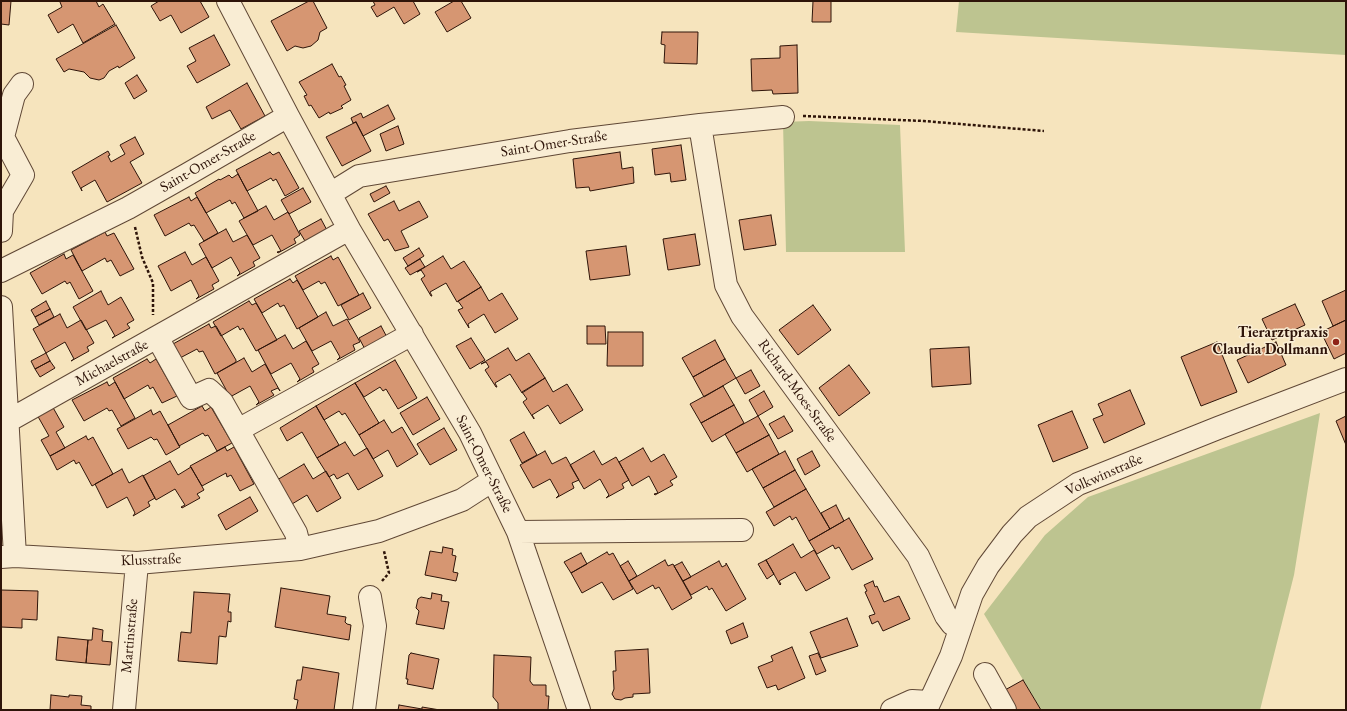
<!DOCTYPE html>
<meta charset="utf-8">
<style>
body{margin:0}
#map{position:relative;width:1347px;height:711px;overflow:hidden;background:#f6e4bd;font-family:"EB Garamond",serif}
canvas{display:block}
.frame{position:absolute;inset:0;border:2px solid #2e1409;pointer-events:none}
</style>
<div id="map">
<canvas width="1347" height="711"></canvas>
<div class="frame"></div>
</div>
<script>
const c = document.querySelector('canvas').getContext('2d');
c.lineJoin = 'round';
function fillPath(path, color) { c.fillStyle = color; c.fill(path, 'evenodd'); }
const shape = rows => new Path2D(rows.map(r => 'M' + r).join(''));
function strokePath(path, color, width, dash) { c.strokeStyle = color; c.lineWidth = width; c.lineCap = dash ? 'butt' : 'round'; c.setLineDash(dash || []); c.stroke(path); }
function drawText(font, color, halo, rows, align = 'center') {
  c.font = font + ' "EB Garamond",serif'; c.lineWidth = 3; c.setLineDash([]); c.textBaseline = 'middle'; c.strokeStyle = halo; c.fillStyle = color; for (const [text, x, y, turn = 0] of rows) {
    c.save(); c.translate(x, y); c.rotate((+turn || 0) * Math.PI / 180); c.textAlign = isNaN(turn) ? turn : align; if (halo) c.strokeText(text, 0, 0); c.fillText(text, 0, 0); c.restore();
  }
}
const green = shape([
 [959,1,1346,1,1346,55,956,32],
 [809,121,900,125,905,252,786,252,783,122],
 [1320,413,1294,575,1260,710,1041,710,984,614,1045,535,1088,497]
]);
const building = shape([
 [1,1,11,1,9,25,1,24,1,1],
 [61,1,96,1,99,7,103,4,115,24,83,43,73,24,58,33,48,15,62,7,60,2,61,1],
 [159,1,200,1,209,17,181,33,171,15,160,21,151,6,159,1],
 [309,1,313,1,327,28,320,32,318,40,311,46,303,48,295,46,287,51,271,21,309,1],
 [373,1,413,1,420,14,404,24,394,7,377,17,371,7,375,5,373,1],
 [454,1,461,1,471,18,447,32,435,12,454,1],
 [813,1,831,1,831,22,812,22,813,1],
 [116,25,135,58,119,68,118,66,109,71,104,78,99,80,90,78,84,72,69,69,64,72,56,59,116,25],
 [662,32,698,32,697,64,664,63,665,45,661,44,662,32],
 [214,35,230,65,197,83,187,66,196,61,189,48,214,35],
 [797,45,798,93,773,94,772,90,752,91,751,59,780,58,780,46,797,45],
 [332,64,339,77,341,76,346,85,344,86,351,100,341,106,343,108,330,114,329,112,319,118,311,105,309,106,304,96,307,95,299,82,332,64],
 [137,75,147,91,134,99,125,83,137,75],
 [247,83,265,116,241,129,230,110,212,119,206,107,247,83],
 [388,105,395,119,363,136,356,122,353,123,351,118,361,113,363,118,388,105],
 [356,122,371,151,342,166,326,137,356,122],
 [398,126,404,144,386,151,380,134,398,126],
 [135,137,144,154,130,162,142,183,107,202,95,180,81,188,82,191,72,172,108,151,110,155,108,156,111,162,125,154,120,145,135,137],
 [681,145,686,180,671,182,670,173,655,175,652,149,681,145],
 [270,152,273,155,279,152,299,188,285,196,276,179,273,181,271,178,247,191,236,170,270,152],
 [620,152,622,169,633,167,634,183,590,191,589,187,576,188,573,159,620,152],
 [238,174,258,211,244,218,235,202,232,204,230,200,206,213,195,193,219,179,220,180,229,175,232,178,238,174],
 [386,186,390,193,374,202,370,194,386,186],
 [303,188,311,202,289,214,281,200,303,188],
 [189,197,191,201,197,197,218,233,204,241,194,225,191,226,189,223,165,236,154,215,189,197],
 [394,201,399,211,419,201,428,217,401,231,409,247,395,251,388,239,384,241,368,214,394,201],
 [266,206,274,220,288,212,300,235,294,239,296,243,278,253,277,252,281,251,272,235,253,245,239,221,266,206],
 [771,215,776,245,744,250,739,220,771,215],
 [321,219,329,234,308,246,299,231,321,219],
 [226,229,233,242,247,235,260,258,253,262,255,266,237,276,240,273,231,257,212,268,199,244,226,229],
 [105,232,107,236,114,233,134,269,120,276,111,260,107,262,105,258,82,271,71,250,105,232],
 [695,234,700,265,668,270,663,239,695,234],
 [626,246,630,275,590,280,586,251,626,246],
 [419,248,424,256,408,266,403,258,419,248],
 [185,252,192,265,206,257,219,281,212,285,214,289,196,299,199,296,191,280,171,291,158,266,185,252],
 [64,254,66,259,73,255,93,291,79,299,70,282,67,284,65,281,42,294,30,273,64,254],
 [331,256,333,260,338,257,359,295,338,306,325,282,321,284,319,281,303,290,295,276,331,256],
 [443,256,451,269,464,261,481,287,457,302,446,283,430,292,432,296,431,296,421,279,425,276,421,270,417,272,443,256],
 [420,259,425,267,410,275,405,268,420,259],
 [290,279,293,283,297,280,318,317,297,329,284,305,280,307,278,303,262,313,254,299,290,279],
 [481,287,489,301,502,293,518,319,495,333,484,314,468,324,469,328,458,310,463,308,458,301,481,287],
 [1346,290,1346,320,1333,326,1322,301,1346,290],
 [101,291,108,305,121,297,134,320,127,324,130,328,112,338,115,336,106,320,86,330,73,307,101,291],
 [363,293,371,308,349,320,341,305,363,293],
 [46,301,50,309,35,317,31,310,46,301],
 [249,301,252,305,256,303,277,340,256,351,243,328,240,330,238,326,221,336,213,322,249,301],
 [1295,304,1305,325,1272,340,1262,319,1295,304],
 [813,305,831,330,798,355,779,330,813,305],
 [50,309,54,317,39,325,35,317,50,309],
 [326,312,333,326,347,319,360,342,353,345,355,350,337,360,340,357,331,341,312,351,299,328,326,312],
 [60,314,67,328,81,320,94,343,87,347,89,351,71,361,74,359,65,342,46,353,33,329,60,314],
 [1346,320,1346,353,1334,359,1321,332,1346,320],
 [209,324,211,328,216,326,236,360,236,362,215,374,203,351,199,352,197,349,180,358,173,344,209,324],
 [381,326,389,341,367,353,359,338,381,326],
 [587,326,605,326,606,344,587,344,587,326],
 [608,332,643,332,643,366,607,366,608,332],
 [285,335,293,349,306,341,319,364,312,368,314,372,297,382,300,379,291,363,271,374,258,350,285,335],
 [471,338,485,360,470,369,456,346,471,338],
 [715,340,725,359,693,377,682,358,715,340],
 [1217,342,1237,392,1201,406,1181,357,1217,342],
 [1276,342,1286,365,1248,383,1237,360,1276,342],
 [969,347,971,384,932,387,930,349,969,347],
 [508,348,516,361,529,353,545,378,522,393,510,374,495,383,497,387,496,387,485,370,489,367,486,362,481,364,508,348],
 [46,353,50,361,35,369,31,361,46,353],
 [244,358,252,372,265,364,280,391,278,388,271,391,274,395,256,405,259,402,250,386,230,397,217,373,244,358],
 [147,359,150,363,156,359,177,396,162,403,153,387,150,389,148,385,124,399,113,378,147,359],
 [725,359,736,378,704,397,693,377,725,359],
 [395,360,417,398,398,409,386,389,383,391,380,387,364,397,355,383,395,360],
 [50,361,55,368,40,377,35,369,50,361],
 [849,365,870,393,839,416,819,388,849,365],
 [751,370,760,386,745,394,736,378,751,370],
 [545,378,553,392,567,384,583,410,560,424,548,405,532,415,534,418,534,419,523,402,527,399,522,392,545,378],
 [107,382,109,386,115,382,135,418,121,426,112,410,109,411,107,408,84,421,72,400,107,382],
 [355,383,379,423,359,435,345,413,342,415,339,411,324,420,316,406,355,383],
 [723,386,734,405,701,423,690,404,723,386],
 [1130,390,1145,424,1104,443,1093,419,1103,415,1098,404,1130,390],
 [764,391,773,407,758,416,749,400,764,391],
 [427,397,440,419,413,435,400,413,427,397],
 [51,404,64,427,56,432,65,448,50,456,41,440,49,436,36,413,51,404],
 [734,405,744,423,712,442,701,423,734,405],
 [202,406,205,411,211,407,232,443,217,451,208,435,205,436,203,433,179,446,168,425,202,406],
 [316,406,339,445,317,458,302,432,287,441,280,428,316,406],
 [151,410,153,415,160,411,180,447,166,455,157,439,154,440,151,437,128,449,117,429,151,410],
 [1072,411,1088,448,1053,462,1038,425,1072,411],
 [758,416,769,435,736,453,725,434,758,416],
 [784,416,793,431,778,439,769,424,784,416],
 [1346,416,1346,445,1336,421,1346,416],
 [384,420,392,433,402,427,418,454,397,467,388,450,373,459,359,435,384,420],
 [444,428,457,450,430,465,417,444,444,428],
 [524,432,537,455,522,463,510,440,524,432],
 [769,435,779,454,747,472,736,453,769,435],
 [86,436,88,440,93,437,113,474,92,486,79,462,76,464,74,460,57,470,50,456,86,436],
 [345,442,354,456,367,448,383,476,358,490,348,473,337,479,334,474,329,477,317,458,345,442],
 [225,447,227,451,234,447,254,484,240,491,231,475,227,477,226,473,202,486,190,466,225,447],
 [643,448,651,462,664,454,677,477,670,481,673,485,655,495,654,494,658,493,649,476,632,486,619,462,643,448],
 [545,451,552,464,566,457,579,480,572,483,574,488,556,498,559,495,550,479,533,488,520,465,545,451],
 [594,451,602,465,616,457,629,480,622,484,624,488,606,498,609,495,600,479,584,489,570,465,594,451],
 [785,451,795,470,763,488,752,469,785,451],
 [812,451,820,466,805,475,797,459,812,451],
 [170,461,178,475,191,467,204,490,197,494,200,498,182,508,181,507,185,505,175,489,156,500,143,476,170,461],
 [304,464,313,479,326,471,341,498,317,512,307,495,292,504,277,480,304,464],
 [122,469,129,483,143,475,155,498,148,502,150,506,133,516,135,513,127,497,107,508,95,484,122,469],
 [795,470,806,489,774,507,763,488,795,470],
 [806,489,830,529,809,541,796,517,792,520,790,516,774,526,766,512,806,489],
 [250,497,258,511,226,530,218,515,250,497],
 [836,505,844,521,830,529,821,513,836,505],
 [849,518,873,559,852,570,839,547,835,549,833,545,817,554,809,541,849,518],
 [793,544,801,558,814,550,830,578,806,591,795,572,779,581,781,584,780,585,766,560,793,544],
 [443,547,453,549,452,555,456,556,453,572,458,573,456,581,425,575,430,551,442,553,443,547],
 [607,552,609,555,613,553,633,589,613,600,602,582,582,593,571,573,607,552],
 [581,553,587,564,571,573,564,562,581,553],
 [665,560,668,566,673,564,692,598,672,610,659,587,655,589,653,585,637,594,629,581,665,560],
 [766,560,774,574,767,579,758,564,766,560],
 [628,561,637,576,629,581,620,566,628,561],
 [719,561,722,567,726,565,726,563,746,599,726,611,712,588,709,590,707,586,691,595,683,581,719,561],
 [682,562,691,577,683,581,674,566,682,562],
 [873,581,875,587,877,586,884,602,899,596,910,619,883,631,878,621,872,624,869,616,875,614,865,592,867,591,864,585,873,581],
 [281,588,330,596,327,614,346,617,345,622,347,624,351,625,349,640,275,627,281,588],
 [1,590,38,591,37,620,22,619,22,628,1,627,1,590],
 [194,592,230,594,228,612,231,612,231,622,228,621,226,637,219,636,217,664,178,661,181,632,191,633,194,592],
 [432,593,442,595,441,601,449,602,444,629,416,624,419,611,416,608,418,599,421,597,431,599,432,593],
 [847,618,858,646,821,658,810,632,847,618],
 [743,623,748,637,731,644,726,631,743,623],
 [93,628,103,630,102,641,112,642,110,665,86,663,88,640,92,640,93,628],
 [58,637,88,640,86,663,56,660,58,637],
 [792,647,805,678,778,690,776,685,767,688,758,667,773,661,771,656,792,647],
 [648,649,650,693,633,694,633,697,625,698,621,700,615,699,612,694,614,689,613,671,616,671,615,651,648,649],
 [411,653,439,659,433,689,407,684,408,679,406,679,409,655,411,653],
 [818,653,826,671,816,675,809,656,818,653],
 [494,655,531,657,530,681,533,685,546,685,546,696,549,696,548,710,498,710,498,703,493,697,494,655],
 [303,667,339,673,334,710,296,710,298,700,294,699,297,680,301,680,303,667],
 [1023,680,1041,710,1016,710,1005,690,1023,680],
 [51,695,69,697,69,695,82,696,81,705,91,706,91,710,50,710,51,695],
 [399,705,422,709,422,707,440,710,398,710,399,705]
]);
const path = shape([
 [803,116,924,121,1044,131],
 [135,227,142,257,153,283,153,315],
 [382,581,389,573,384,551]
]);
const minor = shape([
 [228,1,288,116,349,229,470,433,518,532,579,710],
 [700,125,726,285,742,316,918,556,946,616,952,624,959,628],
 [330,194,359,176,570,141,700,125,783,117],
 [1,231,2,211,23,175,3,137,14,95,22,84],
 [1,271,128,208,188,174,288,116],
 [1,307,15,556],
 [157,337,349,229],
 [8,421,157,337,191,398,209,390,222,402,296,533,300,549],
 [238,430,412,334],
 [518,532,742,530],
 [1,557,15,556,137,563,300,549,379,531,462,500,493,480],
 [985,674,1005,710],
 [124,710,137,563],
 [364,710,375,626,370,597],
 [892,710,912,701,929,702],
 [926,710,951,656,972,594,988,566,1012,534,1028,517,1078,484,1218,428,1346,379]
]);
const markers = [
 [1336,342,4,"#8f2418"]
];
const streetNames = [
 ["Saint-Omer-Straße",554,144,-9],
 ["Saint-Omer-Straße",208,162,-30],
 ["Michaelstraße",112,363,-29],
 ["Richard-Moes-Straße",797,391,54],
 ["Saint-Omer-Straße",484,464,63],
 ["Volkwinstraße",1104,475,-24],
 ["Klusstraße",151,560,-2],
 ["Martinstraße",130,636,-85]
];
const poiNames = [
 ["Tierarztpraxis",1328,333],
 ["Claudia Dollmann",1328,350]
];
fillPath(green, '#bdc490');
fillPath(building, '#d69672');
strokePath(building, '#2e1409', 1);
strokePath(minor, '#604836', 24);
strokePath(path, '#2e1409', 2.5, [3, 2]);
strokePath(minor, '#f9edd4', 22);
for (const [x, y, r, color] of markers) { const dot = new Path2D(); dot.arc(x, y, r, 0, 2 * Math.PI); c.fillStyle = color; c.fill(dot); strokePath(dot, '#f9edd4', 1.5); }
drawText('15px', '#2e1409', '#f9edd4', streetNames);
drawText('bold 15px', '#2e1409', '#f9edd4', poiNames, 'right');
</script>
